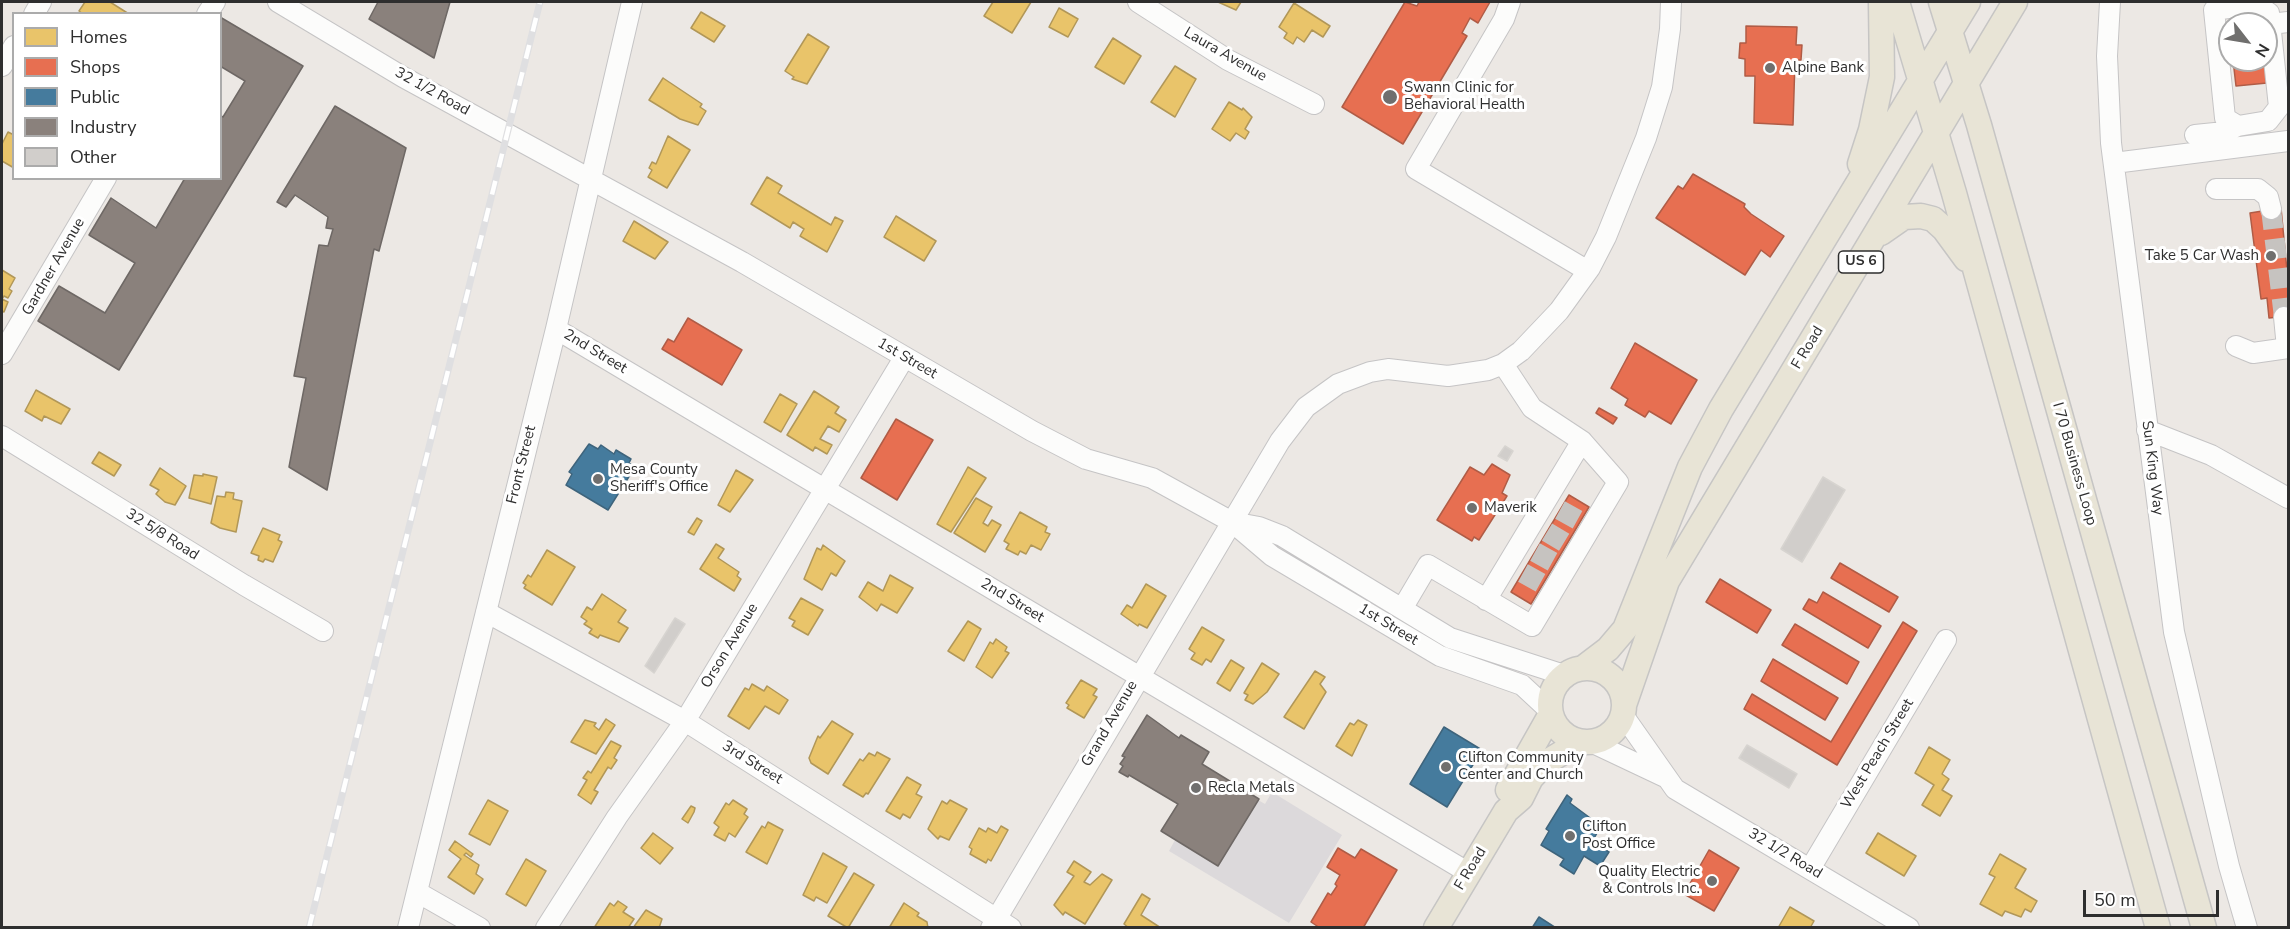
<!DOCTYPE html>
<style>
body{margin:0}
#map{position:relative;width:2290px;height:929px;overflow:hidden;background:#ece8e4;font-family:"Nunito Sans",sans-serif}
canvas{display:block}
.frame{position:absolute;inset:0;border:3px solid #2e2e2e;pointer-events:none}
.legend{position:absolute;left:12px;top:12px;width:210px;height:168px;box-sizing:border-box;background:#fff;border:2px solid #ababab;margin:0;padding:8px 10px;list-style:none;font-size:18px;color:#2e2e2e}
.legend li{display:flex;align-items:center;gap:12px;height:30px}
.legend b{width:30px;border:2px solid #ababab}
.north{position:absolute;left:2218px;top:12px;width:60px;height:60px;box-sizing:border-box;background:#fff;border:2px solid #ababab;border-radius:50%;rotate:121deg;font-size:16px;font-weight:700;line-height:24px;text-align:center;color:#2e2e2e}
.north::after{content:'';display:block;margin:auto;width:21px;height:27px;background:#706f6e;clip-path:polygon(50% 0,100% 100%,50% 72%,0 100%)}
.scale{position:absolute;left:2083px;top:890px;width:136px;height:27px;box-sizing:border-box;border:3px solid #2e2e2e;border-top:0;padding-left:8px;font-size:18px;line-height:21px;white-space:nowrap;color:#2e2e2e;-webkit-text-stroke:4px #fff;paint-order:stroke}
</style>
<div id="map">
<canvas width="2290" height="929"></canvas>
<div class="frame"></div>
<ul class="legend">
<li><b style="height:16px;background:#e9c46a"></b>Homes</li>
<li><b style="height:16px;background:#e76f51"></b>Shops</li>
<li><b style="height:16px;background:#457b9d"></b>Public</li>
<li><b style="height:16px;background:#8a817c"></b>Industry</li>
<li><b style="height:16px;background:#d1cecb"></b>Other</li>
</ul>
<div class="north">N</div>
<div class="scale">50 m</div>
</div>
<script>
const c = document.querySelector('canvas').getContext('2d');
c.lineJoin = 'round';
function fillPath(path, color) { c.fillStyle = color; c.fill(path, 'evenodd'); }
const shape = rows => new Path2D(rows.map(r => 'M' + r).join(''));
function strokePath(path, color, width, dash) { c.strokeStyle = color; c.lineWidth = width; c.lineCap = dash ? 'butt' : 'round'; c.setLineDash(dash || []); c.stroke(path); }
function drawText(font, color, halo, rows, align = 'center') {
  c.font = font + ' "Nunito Sans",sans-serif'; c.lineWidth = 6; c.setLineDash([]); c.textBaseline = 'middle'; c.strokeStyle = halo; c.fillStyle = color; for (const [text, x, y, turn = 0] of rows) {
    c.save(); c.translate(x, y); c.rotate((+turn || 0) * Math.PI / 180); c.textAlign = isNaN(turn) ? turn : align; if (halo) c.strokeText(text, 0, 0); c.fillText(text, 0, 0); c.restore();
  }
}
const industrial = shape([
 [1272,792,1342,835,1289,923,1169,851,1175,840,1218,865,1258,800,1265,804]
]);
const homes = shape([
 [85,2,110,2,129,14,83,14,79,11,85,2],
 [993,2,1031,2,1012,33,984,16,993,2],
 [1218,2,1241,2,1236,10,1218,2],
 [1294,3,1330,26,1323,37,1312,30,1304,42,1297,37,1293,44,1284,38,1287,33,1279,27,1294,3],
 [1059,8,1078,19,1068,37,1049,27,1059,8],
 [701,12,725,26,714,42,691,28,701,12],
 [808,34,829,47,807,84,792,79,794,77,785,71,808,34],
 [1113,38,1141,56,1124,84,1095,67,1113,38],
 [1175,66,1196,79,1175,117,1151,102,1175,66],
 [663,78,702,104,700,107,706,111,698,125,680,119,649,100,663,78],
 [1229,102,1242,110,1243,108,1252,117,1245,129,1249,132,1245,139,1236,133,1230,141,1212,129,1229,102],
 [8,132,14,135,14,168,2,161,2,144,8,132],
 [668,136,690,150,667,188,648,177,652,170,649,168,652,162,656,164,668,136],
 [767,177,782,186,778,193,831,225,835,217,843,221,827,252,800,236,804,229,793,222,790,228,751,204,767,177],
 [896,216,936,241,924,261,884,237,896,216],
 [634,221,668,242,655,259,623,241,634,221],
 [2,270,15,278,9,289,12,291,8,298,4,296,2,299,8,302,4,312,2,311,2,270],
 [36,390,70,409,61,424,44,416,42,421,25,411,36,390],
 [814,391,839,407,835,413,846,420,839,432,828,426,820,439,832,445,827,454,815,447,813,451,787,435,814,391],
 [780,394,797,404,781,432,764,422,780,394],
 [99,452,121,465,114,476,92,463,99,452],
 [968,467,986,478,951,532,937,524,968,467],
 [160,468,186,486,175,505,165,502,156,494,159,490,150,485,160,468],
 [736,470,753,480,730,512,718,505,736,470],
 [203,474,217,477,211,504,189,498,194,475,203,476,203,474],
 [226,492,234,493,233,499,242,501,236,532,220,528,211,523,217,496,225,497,226,492],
 [976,498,992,507,983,523,988,526,992,520,1001,525,985,552,954,533,976,498],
 [1020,512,1047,527,1045,532,1050,534,1041,550,1031,545,1026,554,1020,551,1018,555,1006,549,1009,544,1004,541,1020,512],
 [697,518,702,521,694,535,688,532,697,518],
 [263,528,280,535,278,540,282,542,273,562,265,559,263,562,258,560,259,556,251,553,263,528],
 [716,544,724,549,718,558,739,572,737,576,741,579,734,591,700,569,716,544],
 [823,545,845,561,836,576,831,573,822,590,804,579,817,548,821,550,823,545],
 [547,550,575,567,552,605,524,588,526,585,523,583,528,575,531,577,547,550],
 [890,575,913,588,897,613,881,604,877,611,859,597,868,582,883,591,890,575],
 [1146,584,1166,596,1147,628,1139,624,1138,626,1121,614,1127,605,1132,608,1146,584],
 [602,594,626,610,618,622,628,628,619,642,600,635,598,638,589,633,592,629,584,624,587,621,581,617,587,607,592,610,602,594],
 [801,598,823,610,808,635,792,626,795,621,789,618,801,598],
 [968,621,981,629,964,661,948,651,968,621],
 [1202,627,1224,640,1211,662,1206,659,1202,665,1191,659,1195,653,1189,649,1202,627],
 [996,639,1007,647,1005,651,1009,653,992,678,976,667,990,642,993,644,996,639],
 [1231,660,1244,668,1230,691,1217,683,1231,660],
 [1262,663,1279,674,1267,692,1253,704,1245,700,1248,695,1244,693,1262,663],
 [1315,671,1325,677,1320,684,1326,692,1304,729,1284,717,1315,671],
 [1081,680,1097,689,1093,695,1097,697,1084,718,1067,708,1069,705,1066,703,1081,680],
 [752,684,764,691,767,686,788,700,779,714,765,706,749,729,728,716,745,688,749,690,752,684],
 [606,719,615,725,596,754,571,742,585,720,596,723,594,726,599,730,606,719],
 [1358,720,1367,725,1352,756,1336,746,1350,723,1354,725,1358,720],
 [832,721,853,734,828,774,811,763,809,758,818,736,820,738,832,721],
 [611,741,621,746,614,758,617,760,611,769,608,767,594,790,598,792,591,804,578,795,587,780,583,778,588,771,591,773,611,741],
 [1929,747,1950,760,1942,774,1949,779,1942,790,1952,796,1940,816,1922,805,1934,785,1915,773,1929,747],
 [877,752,890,759,868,794,866,793,863,797,843,785,860,759,863,761,869,753,875,756,877,752],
 [907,777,921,785,916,794,922,797,910,818,903,814,900,819,886,811,907,777],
 [488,800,508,811,490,845,469,834,488,800],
 [733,800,747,809,744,814,748,817,735,837,729,833,725,841,714,835,719,827,714,823,726,803,729,805,733,800],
 [950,800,967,809,949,840,940,836,938,839,928,829,942,801,947,804,950,800],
 [691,806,695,808,694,812,688,823,682,819,691,806],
 [768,822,783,830,767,864,746,852,762,826,765,828,768,822],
 [1001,826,1008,830,991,861,988,859,986,863,970,854,972,849,969,847,979,828,986,832,988,828,997,833,1001,826],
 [653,833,673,848,660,864,641,848,653,833],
 [1878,833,1916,856,1904,876,1866,853,1878,833],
 [455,841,473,854,471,857,466,853,464,855,479,865,476,874,483,879,474,894,448,877,461,859,449,850,455,841],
 [823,853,847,867,827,903,816,897,814,901,803,895,823,853],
 [2000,854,2026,869,2015,888,2037,901,2031,912,2025,909,2021,917,2005,911,2002,916,1980,904,1995,877,1989,874,2000,854],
 [526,859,546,871,526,906,506,894,526,859],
 [1074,861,1091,872,1084,882,1090,885,1102,874,1112,880,1085,924,1065,912,1063,915,1054,905,1074,876,1067,872,1074,861],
 [854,873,874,885,848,928,828,916,854,873],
 [1142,894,1150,899,1141,915,1161,928,1129,928,1124,924,1142,894],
 [618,901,627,907,623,912,634,919,628,928,594,928,610,903,614,906,618,901],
 [904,903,919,913,917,916,927,922,928,928,889,928,904,903],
 [1790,907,1814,921,1810,928,1778,928,1790,907],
 [646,910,662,919,659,928,633,928,646,910]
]);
const shops = shape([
 [1405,2,1417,6,1419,2,1490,2,1478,23,1470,18,1462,33,1467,36,1403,144,1342,107,1405,2],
 [1746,26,1797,27,1796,45,1802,45,1801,60,1795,60,1793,125,1754,123,1755,76,1745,76,1745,59,1739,58,1740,43,1746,43,1746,26],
 [2233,60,2265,60,2267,83,2236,86,2233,60],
 [1693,174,1745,204,1744,207,1751,214,1784,236,1770,257,1761,250,1745,275,1656,218,1678,186,1683,189,1693,174],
 [2281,208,2288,281,2288,316,2269,318,2267,298,2261,299,2250,213,2281,208],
 [688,318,742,350,722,385,662,349,668,339,674,342,688,318],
 [1635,343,1697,380,1671,424,1649,411,1645,417,1625,405,1628,399,1611,388,1635,343],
 [1599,408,1617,418,1613,424,1596,413,1599,408],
 [896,419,933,440,897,500,861,478,896,419],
 [1492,464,1510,475,1502,493,1507,496,1479,540,1474,537,1472,541,1437,520,1470,467,1484,475,1492,464],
 [1569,495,1589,507,1531,604,1511,592,1569,495],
 [1840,563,1898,597,1889,612,1831,578,1840,563],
 [1720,579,1771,610,1757,633,1706,602,1720,579],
 [1823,592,1881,626,1868,648,1803,609,1809,599,1817,603,1823,592],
 [1903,622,1917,631,1837,765,1744,709,1752,694,1831,742,1903,622],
 [1795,624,1859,662,1847,684,1782,645,1795,624],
 [1773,659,1838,698,1825,720,1761,681,1773,659],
 [1338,848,1355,858,1361,849,1397,870,1363,928,1320,928,1311,922,1328,893,1331,895,1337,886,1335,884,1340,875,1327,867,1338,848],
 [1709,850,1739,868,1714,911,1684,894,1709,850]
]);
const public = shape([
 [589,444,598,449,601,445,614,454,616,450,631,459,629,463,635,467,608,510,566,485,572,474,569,472,589,444],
 [1444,727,1482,750,1447,807,1410,784,1444,727],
 [1567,795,1572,799,1570,803,1601,826,1592,842,1609,852,1600,866,1584,856,1574,874,1560,865,1564,859,1541,845,1549,831,1546,829,1567,795],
 [1539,917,1556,928,1532,928,1539,917]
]);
const industry = shape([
 [378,2,450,2,434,58,369,19,378,2],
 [220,17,303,66,119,370,38,321,59,286,105,313,135,263,89,235,111,198,156,228,185,178,220,178,220,115,223,117,245,81,220,66,220,17],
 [335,106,406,148,379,251,374,249,327,490,289,467,306,378,294,376,319,245,328,246,333,229,326,228,328,217,295,195,286,207,277,202,335,106],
 [1147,715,1179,738,1181,735,1209,752,1202,764,1259,799,1218,866,1161,831,1178,804,1129,775,1128,777,1119,772,1123,766,1120,764,1125,757,1122,756,1147,715]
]);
const building = shape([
 [1505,446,1513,451,1507,461,1498,456,1505,446],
 [1823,477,1845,490,1802,562,1781,549,1823,477],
 [675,618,685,624,654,673,645,666,675,618],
 [1747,745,1797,774,1789,788,1739,758,1747,745]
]);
const minorTunnel = shape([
 [2271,209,2284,317],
 [1560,510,1580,521],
 [1547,532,1567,544],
 [1535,552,1555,563],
 [1523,573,1543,584]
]);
const minor = shape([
 [278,2,403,77,742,262,1032,431,1086,459,1152,478,1232,522,1272,556,1440,656,1522,685,1550,711],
 [1138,2,1228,60,1314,104],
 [1510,2,1504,19,1416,169,1588,271],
 [2110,2,2107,56,2111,143,2174,632,2229,866,2247,928],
 [34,14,41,2],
 [207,14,215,2],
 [2270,24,2288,22],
 [2,66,14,46],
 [2195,135,2225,132,2238,126,2268,121,2279,107,2269,13,2256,4,2214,10,2225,118,2238,126],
 [2114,163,2288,141],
 [2216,189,2258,189,2268,197,2271,209],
 [2284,317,2287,348],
 [556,329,1469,873],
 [2236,346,2253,353,2288,348],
 [2,354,106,178],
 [2147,430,2211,455,2288,498],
 [2,436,244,585,323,631],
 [1232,522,1259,527,1282,536,1450,638,1564,675],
 [1486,600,1582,441],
 [1402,609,1428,565,1532,626,1618,482,1582,441,1532,408,1503,364],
 [486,612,685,721,1011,928],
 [1623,715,1675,789,1909,928],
 [1591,742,1665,777],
 [1810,869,1946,640],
 [417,892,480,928],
 [408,928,556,329,632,2],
 [546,928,617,817,685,721,904,358],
 [991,928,1280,441,1306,407,1338,384,1370,372,1388,369,1448,376,1488,370,1503,364,1521,351,1559,311,1590,268,1606,237,1646,138,1662,87,1670,29,1671,2]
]);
const major = shape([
 [1897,2,1954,193,2158,928],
 [1941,2,1979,125,2204,928],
 [1860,164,1871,130,1882,77,1881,2],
 [1881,233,1904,217,1921,216,1933,219,1944,229,1966,259],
 '1550 705a37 37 0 1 1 74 0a37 37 0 1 1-74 0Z',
 [1583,668,1608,649,1625,629,1690,467,1721,409,1968,2],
 [1624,705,1667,581,2015,2],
 [1508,790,1551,714],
 [1436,928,1506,811,1521,798,1531,778,1545,763,1580,742]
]);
const rail = shape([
 [309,928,540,2]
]);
const markers = [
 [1770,68,6,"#706f6e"],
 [1390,97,8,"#706f6e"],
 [2271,256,6,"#706f6e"],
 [598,479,6,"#706f6e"],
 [1472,508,6,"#706f6e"],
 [1446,767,6,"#706f6e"],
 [1196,788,6,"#706f6e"],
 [1570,836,6,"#706f6e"],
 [1712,881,6,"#706f6e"]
];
const shields = [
 [1861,262,45]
];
const shieldNames = [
 ["US 6",1861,262]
];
const streetNames = [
 ["Laura Avenue",1225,55,30],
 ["32 1/2 Road",432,92,29],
 ["Gardner Avenue",54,267,-60],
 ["F Road",1808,348,-59],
 ["2nd Street",595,352,31],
 ["1st Street",907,359,30],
 ["I 70 Business Loop",2074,464,74],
 ["Front Street",522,465,-76],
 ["Sun King Way",2152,468,83],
 ["32 5/8 Road",162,535,32],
 ["2nd Street",1012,601,31],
 ["1st Street",1388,625,31],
 ["Orson Avenue",730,646,-59],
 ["Grand Avenue",1110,724,-60],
 ["West Peach Street",1878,754,-59],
 ["3rd Street",752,763,32],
 ["32 1/2 Road",1785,854,31],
 ["F Road",1471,869,-59]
];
const poiNames = [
 ["Alpine Bank",1782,68],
 ["Swann Clinic for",1404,88],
 ["Behavioral Health",1404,105],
 ["Take 5 Car Wash",2259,256,"right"],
 ["Mesa County",610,470],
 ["Sheriff's Office",610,487],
 ["Maverik",1484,508],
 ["Clifton Community",1458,758],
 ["Center and Church",1458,775],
 ["Recla Metals",1208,788],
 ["Clifton",1582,827],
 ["Post Office",1582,844],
 ["Quality Electric",1700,872,"right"],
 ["& Controls Inc.",1700,889,"right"]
];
fillPath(industrial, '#dcd9db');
fillPath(homes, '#e9c46a');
strokePath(homes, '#b19758', 1.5);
fillPath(shops, '#e76f51');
strokePath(shops, '#b05c46', 1.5);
fillPath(public, '#457b9d');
strokePath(public, '#3e647c', 1.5);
fillPath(industry, '#8a817c');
strokePath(industry, '#6e6865', 1.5);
fillPath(building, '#d1cecb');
strokePath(building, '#d7d4d0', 1.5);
strokePath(minorTunnel, '#c6c3c0', 20, [20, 10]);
strokePath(minor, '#c5c4c5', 22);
strokePath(major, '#c6c5c4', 27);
strokePath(minor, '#fcfcfb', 20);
strokePath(major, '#e8e4d6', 24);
strokePath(rail, '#dfdfe1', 7);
strokePath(rail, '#fff', 4.5, [14]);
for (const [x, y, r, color] of markers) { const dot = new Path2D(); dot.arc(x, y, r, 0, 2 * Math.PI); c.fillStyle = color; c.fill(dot); strokePath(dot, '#fff', 2); }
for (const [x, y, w] of shields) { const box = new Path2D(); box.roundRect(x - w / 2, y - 11, w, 22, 4.5); c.fillStyle = '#fff'; c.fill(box); strokePath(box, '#2e2e2e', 1.5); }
drawText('bold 14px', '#2e2e2e', null, shieldNames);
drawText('15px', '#2e2e2e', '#fff', streetNames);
drawText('15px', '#2e2e2e', '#fff', poiNames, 'left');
</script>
